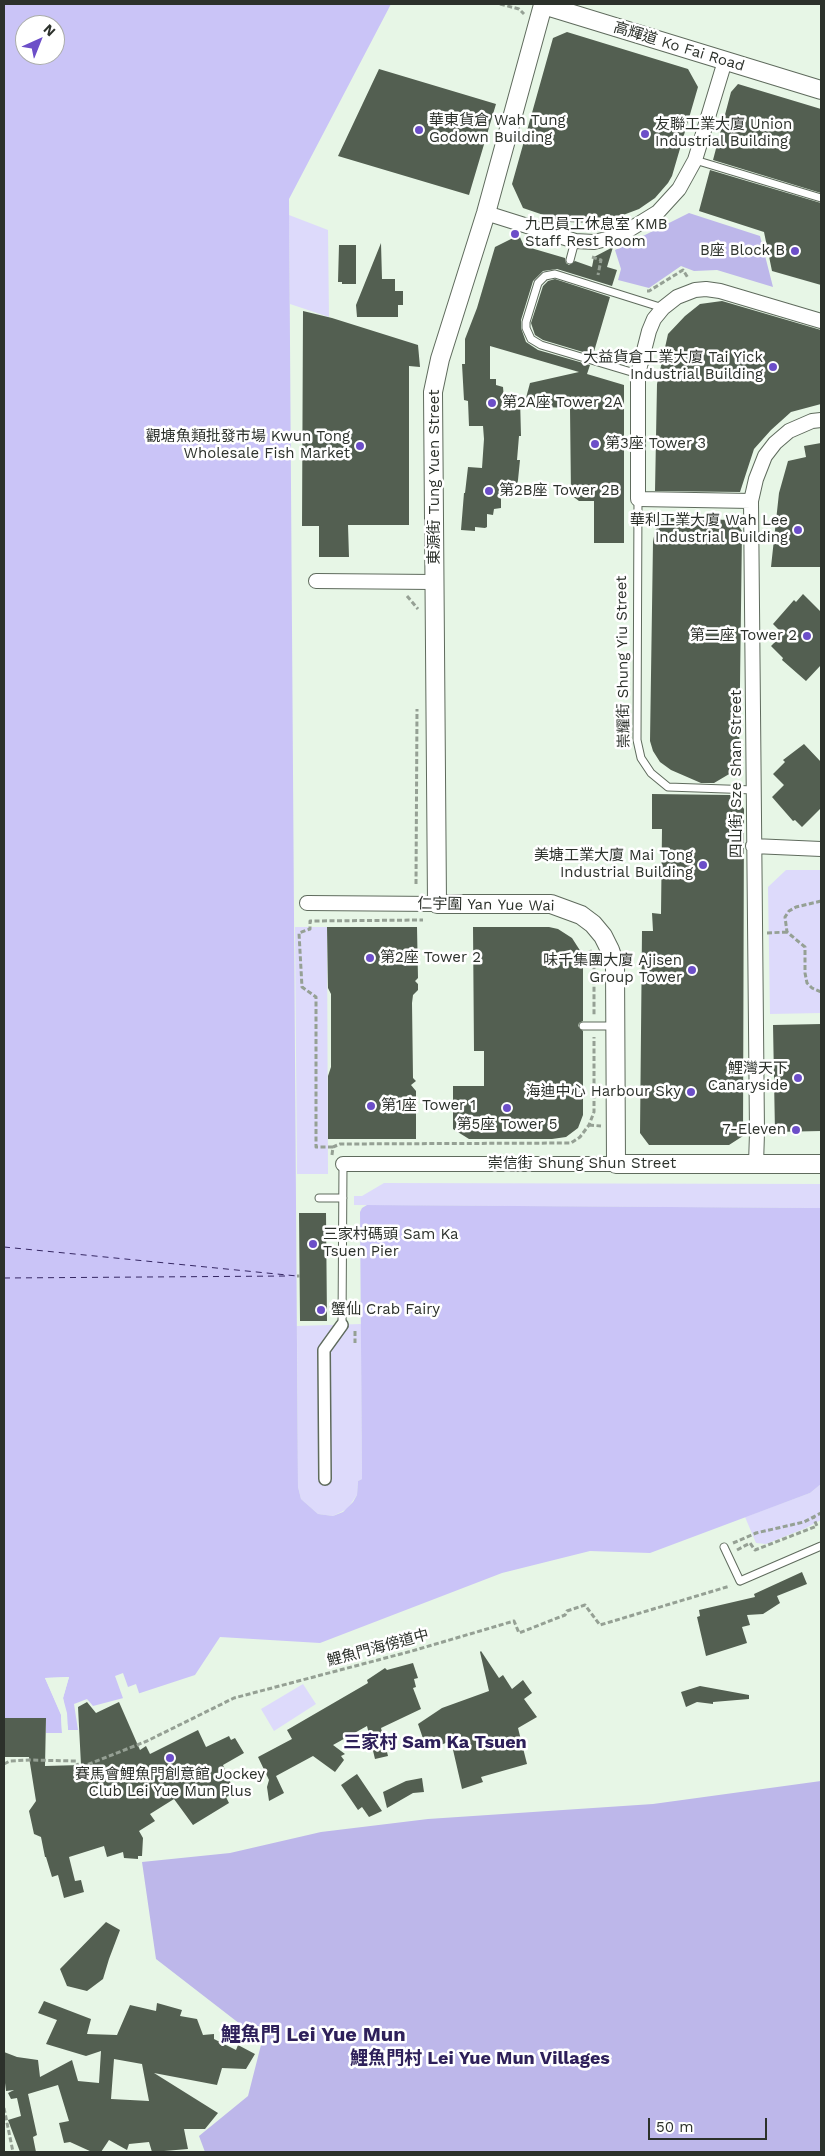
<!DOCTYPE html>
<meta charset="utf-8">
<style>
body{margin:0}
#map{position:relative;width:825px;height:2156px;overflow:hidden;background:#e7f6e6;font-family:"Work Sans",sans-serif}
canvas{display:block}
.frame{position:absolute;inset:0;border:5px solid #2c312b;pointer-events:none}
.north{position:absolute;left:15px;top:15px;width:50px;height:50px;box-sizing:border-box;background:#fff;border:1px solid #abadaa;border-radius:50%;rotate:44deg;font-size:14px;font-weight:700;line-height:20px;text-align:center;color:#2c312b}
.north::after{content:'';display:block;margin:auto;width:18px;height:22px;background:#6c4ec8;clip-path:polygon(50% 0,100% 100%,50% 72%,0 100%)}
.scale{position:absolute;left:648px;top:2118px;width:119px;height:22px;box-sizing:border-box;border:2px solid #2c312b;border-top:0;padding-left:6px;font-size:15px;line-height:18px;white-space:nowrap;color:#2c312b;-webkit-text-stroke:4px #fff;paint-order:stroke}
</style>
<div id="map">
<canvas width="825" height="2156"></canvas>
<div class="frame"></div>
<div class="north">N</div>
<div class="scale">50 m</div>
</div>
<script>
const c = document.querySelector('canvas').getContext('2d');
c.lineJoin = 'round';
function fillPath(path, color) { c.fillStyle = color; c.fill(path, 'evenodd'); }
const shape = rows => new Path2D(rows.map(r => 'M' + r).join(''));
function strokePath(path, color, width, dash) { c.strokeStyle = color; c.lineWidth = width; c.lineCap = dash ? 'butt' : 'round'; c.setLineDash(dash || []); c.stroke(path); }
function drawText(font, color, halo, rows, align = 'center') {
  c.font = font + ' "Work Sans","Noto Sans TC",sans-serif'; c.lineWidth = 5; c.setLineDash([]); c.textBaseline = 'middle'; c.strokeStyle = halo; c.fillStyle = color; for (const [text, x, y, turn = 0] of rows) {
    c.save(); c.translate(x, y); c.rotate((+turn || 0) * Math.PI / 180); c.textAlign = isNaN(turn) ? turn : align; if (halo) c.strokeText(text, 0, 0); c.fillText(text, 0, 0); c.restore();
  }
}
const green = shape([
 [289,215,328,230,329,317,290,304],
 [786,870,821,870,821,1013,770,1014,768,887],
 [295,927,327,927,328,1174,297,1174],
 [384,1183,821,1184,821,1208,354,1205,354,1196,362,1196],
 [361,1324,362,1479,358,1481,357,1495,347,1509,333,1516,318,1514,301,1499,298,1487,297,1326],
 [821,1484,821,1520,806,1528,766,1544,756,1543,745,1517,810,1493],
 [303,1684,316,1704,274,1731,261,1709]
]);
const forest = shape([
 [689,213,760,236,773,287,717,270,694,271,681,266,649,288,618,280,621,269,615,250],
 [821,1781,821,2152,205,2152,199,2136,248,2096,262,2041,156,1959,142,1862,230,1853,321,1832,428,1819,653,1804]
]);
const water = shape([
 [4,4,391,4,289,199,298,1487,301,1499,318,1514,333,1516,343,1512,353,1502,357,1495,358,1481,362,1479,360,1212,362,1208,367,1205,821,1208,821,1484,810,1493,650,1553,590,1551,502,1573,320,1643,220,1637,195,1675,131,1696,93,1706,87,1699,74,1704,78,1730,68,1730,63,1698,69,1677,45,1678,61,1715,62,1733,46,1733,46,1718,4,1718],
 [25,25,55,25,55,55,25,55]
]);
const pier = shape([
 [123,1673,128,1687,136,1684,140,1696,124,1701,115,1676],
 [69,1677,63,1698,67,1713,68,1730,66,1731,64,1714,60,1698,66,1680,49,1680,63,1714,64,1732,62,1733,61,1714,45,1678]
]);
const ferry = shape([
 [4,1247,297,1276],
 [4,1278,289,1276]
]);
const building = shape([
 [567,32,688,69,698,87,672,176,668,183,655,198,639,209,602,223,564,222,523,208,512,184,553,38],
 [379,69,496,104,469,195,338,156],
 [738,84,821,109,821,193,713,160,731,92],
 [710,170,821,203,821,285,772,271,764,232,699,211],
 [519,235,524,246,565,258,566,263,569,265,575,261,592,267,594,257,613,247,607,267,617,270,612,286,557,269,543,271,533,281,521,320,521,328,526,342,538,350,590,365,587,374,624,385,624,543,594,543,594,501,579,501,571,495,570,408,543,407,526,398,530,383,579,372,490,346,490,379,496,379,496,385,503,387,504,399,520,398,521,436,519,436,517,460,520,460,518,480,517,485,510,485,509,497,501,496,501,508,494,509,493,515,487,514,487,527,485,528,475,527,475,531,461,530,464,493,465,493,468,467,482,468,484,439,483,426,469,426,468,401,464,400,462,364,465,364,465,339,477,308,495,247],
 [381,243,382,279,395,279,395,291,403,291,403,305,398,305,398,317,357,317,356,305],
 [339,245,356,245,356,284,342,284,342,282,338,282],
 [555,279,610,297,593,355,543,340,535,335,531,323,543,286,548,281],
 [722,301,821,330,821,404,791,412,771,430,754,449,740,492,655,491,657,384,668,334,685,316,700,304],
 [303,311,332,318,418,345,420,367,409,366,409,525,348,525,349,557,319,557,319,526,302,526],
 [821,443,821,567,771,567,779,493,788,461,806,457,804,446],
 [670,518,730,520,737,524,742,531,739,761,736,770,714,783,701,783,671,770,660,762,653,751,650,741,653,542,655,531,661,522],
 [803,594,821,612,821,665,806,681,782,660,783,658,771,646,783,634,773,624,794,600,796,602],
 [804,744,821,762,821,808,802,827,795,820,793,821,772,797,784,785,773,774,785,762,783,760],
 [652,794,730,795,737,799,744,809,743,1136,729,1145,649,1145,640,1133,642,931,653,931,652,913,661,914,662,829,652,829],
 [327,927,417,927,418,978,415,981,418,984,418,990,413,995,412,1003,413,1078,416,1081,411,1085,416,1091,416,1139,328,1139,328,1076,331,1067,331,994,328,988],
 [473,927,549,927,558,929,572,938,581,952,583,961,583,1021,579,1023,578,1026,583,1031,583,1115,578,1128,566,1137,552,1139,469,1139,453,1129,453,1086,484,1086,484,1051,474,1051],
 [821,1024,821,1131,775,1132,773,1025],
 [299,1213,326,1213,327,1321,300,1321],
 [802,1572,807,1584,777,1596,780,1603,763,1614,747,1615,750,1625,742,1627,747,1643,706,1656,697,1617,700,1616,699,1610,755,1597,754,1594],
 [481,1651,499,1678,503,1675,512,1689,523,1680,532,1693,524,1699,537,1717,518,1728,527,1764,481,1777,483,1782,462,1789,451,1741,427,1750,418,1724,442,1708,489,1691,480,1652],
 [413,1663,418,1678,414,1679,416,1687,413,1688,421,1709,381,1728,388,1756,375,1759,367,1726,333,1745,345,1754,341,1756,344,1760,335,1772,313,1756,276,1776,284,1793,269,1801,267,1787,269,1780,258,1757,292,1739,287,1730,368,1683,367,1680,385,1668,387,1670],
 [700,1686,749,1695,749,1699,713,1702,713,1704,697,1702,686,1707,681,1692],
 [87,1702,96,1713,119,1702,140,1750,146,1746,150,1754,198,1730,206,1747,229,1736,231,1740,235,1738,244,1753,223,1765,235,1793,226,1797,229,1803,193,1825,174,1799,150,1814,155,1821,139,1831,143,1838,142,1856,138,1856,138,1859,124,1858,123,1852,107,1857,104,1846,69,1857,75,1881,81,1880,84,1892,64,1898,58,1875,52,1877,46,1857,45,1857,41,1837,34,1834,29,1811,36,1801,29,1757,4,1757,4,1718,46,1718,45,1766,81,1765,78,1707],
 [357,1774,382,1811,369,1817,362,1807,358,1810,341,1785],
 [422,1778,424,1792,413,1793,387,1808,383,1792,406,1781],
 [106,1922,120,1930,109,1959,103,1979,87,1991,67,1986,60,1969],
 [44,2001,91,2019,87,2034,117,2035,130,2005,156,2011,157,2003,182,2010,180,2016,197,2019,203,2035,214,2034,214,2039,236,2050,238,2045,255,2054,246,2069,222,2068,217,2085,154,2073,218,2113,205,2129,184,2129,188,2149,152,2152,149,2142,129,2144,127,2150,109,2140,101,2152,92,2152,70,2142,64,2143,59,2123,69,2121,58,2085,28,2094,37,2135,33,2137,36,2152,20,2152,8,2120,21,2116,17,2098,11,2099,8,2093,14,2090,6,2091,4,2075,4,2052,17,2057,38,2060,40,2077,72,2060,78,2081,99,2083,101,2051,86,2056,46,2044,57,2020,38,2013],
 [114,2059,142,2064,149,2101,111,2099]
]);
const path = shape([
 [500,4,519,9,524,14],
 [592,257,601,260,598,275],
 [647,291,649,291,683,270,688,278],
 [407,596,418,609],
 [416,884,417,709],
 [821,901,796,907,789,911,785,917,787,932,805,947,805,973,807,983,812,988,821,992],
 [767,933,787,932],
 [590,950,594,959,594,1016],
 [589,1125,601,1126],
 [333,1147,316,1147,316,997,302,987,299,933,310,929,310,921,423,920],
 [332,1155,333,1147,340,1144,571,1143,580,1137,589,1125,594,1112,594,1037],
 [297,1276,300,1276],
 [355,1331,355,1343],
 [733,1543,756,1533,804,1522,821,1513],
 [737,1550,750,1543,755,1550,817,1526,813,1517],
 [4,1764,10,1761,29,1760,76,1761,79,1768,147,1741,234,1698,412,1651,514,1621,519,1633,565,1615,567,1611,585,1605,600,1625,730,1586],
 [4,2108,13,2152]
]);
const service = shape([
 [695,160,821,198],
 [570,260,575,241],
 [638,374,541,345,531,339,526,328,526,322,538,283,545,276,555,274,663,308],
 [638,499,637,740,641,758,651,773,668,787,754,790],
 [583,1026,615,1026],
 [319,1198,343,1198],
 [342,1325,343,1164],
 [724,1547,740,1581,821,1546]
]);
const pedestrian = shape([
 [325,1479,324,1350,342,1325]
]);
const minor = shape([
 [486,213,575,241,594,242,619,236,658,212,679,189,695,160,725,61],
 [751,501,638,499,638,374,649,331,654,319,663,308,677,297,695,290,706,289,720,291,821,321],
 [316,581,434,582],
 [753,846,821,849],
 [307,903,437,904],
 [343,1164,616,1164],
 [756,1164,757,1133,751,501,756,479,765,456,775,443,789,431,812,421,821,420]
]);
const tertiary = shape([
 [821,90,543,5,486,213,440,359,433,392,437,904,551,904,581,915,593,924,603,936,610,950,615,965,616,1164,821,1164]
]);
const markers = [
 [419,130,5,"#6c4ec8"],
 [645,134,5,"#6c4ec8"],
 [515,234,5,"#6c4ec8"],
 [795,251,5,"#6c4ec8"],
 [773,367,5,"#6c4ec8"],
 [492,403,5,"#6c4ec8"],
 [595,444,5,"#6c4ec8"],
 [360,446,5,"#6c4ec8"],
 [489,491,5,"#6c4ec8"],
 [798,530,5,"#6c4ec8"],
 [807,636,5,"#6c4ec8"],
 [703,865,5,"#6c4ec8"],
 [370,958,5,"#6c4ec8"],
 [692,970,5,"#6c4ec8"],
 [798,1078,5,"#6c4ec8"],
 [691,1092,5,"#6c4ec8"],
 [371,1106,5,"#6c4ec8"],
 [507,1108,5,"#6c4ec8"],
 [796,1130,5,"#6c4ec8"],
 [313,1244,5,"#6c4ec8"],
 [321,1310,5,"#6c4ec8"],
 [170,1758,5,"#6c4ec8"]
];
const streetNames = [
 ["高輝道 Ko Fai Road",679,47,17],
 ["東源街 Tung Yuen Street",435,477,-90],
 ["崇耀街 Shung Yiu Street",623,662,-91],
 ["四山街 Sze Shan Street",737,774,-90],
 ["仁宇圍 Yan Yue Wai",486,905,1],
 ["崇信街 Shung Shun Street",582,1164],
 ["鯉魚門海傍道中",378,1648,-15]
];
const poiNames = [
 ["華東貨倉 Wah Tung",429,121],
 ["Godown Building",429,138],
 ["友聯工業大廈 Union",655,125],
 ["Industrial Building",655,142],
 ["九巴員工休息室 KMB",525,225],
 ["Staff Rest Room",525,242],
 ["B座 Block B",785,251,"right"],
 ["大益貨倉工業大廈 Tai Yick",763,358,"right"],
 ["Industrial Building",763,375,"right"],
 ["第2A座 Tower 2A",502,403],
 ["觀塘魚類批發市場 Kwun Tong",350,437,"right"],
 ["Wholesale Fish Market",350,454,"right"],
 ["第3座 Tower 3",605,444],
 ["第2B座 Tower 2B",499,491],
 ["華利工業大廈 Wah Lee",788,521,"right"],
 ["Industrial Building",788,538,"right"],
 ["第二座 Tower 2",797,636,"right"],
 ["美塘工業大廈 Mai Tong",693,856,"right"],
 ["Industrial Building",693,873,"right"],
 ["第2座 Tower 2",380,958],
 ["味千集團大廈 Ajisen",682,961,"right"],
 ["Group Tower",682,978,"right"],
 ["鯉灣天下",788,1069,"right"],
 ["Canaryside",788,1086,"right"],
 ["海迪中心 Harbour Sky",681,1092,"right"],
 ["第1座 Tower 1",381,1106],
 ["第5座 Tower 5",507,1125,"center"],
 ["7-Eleven",786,1130,"right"],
 ["三家村碼頭 Sam Ka",323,1235],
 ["Tsuen Pier",323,1252],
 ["蟹仙 Crab Fairy",331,1310],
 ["賽馬會鯉魚門創意館 Jockey",170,1775,"center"],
 ["Club Lei Yue Mun Plus",170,1792,"center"]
];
const quarterNames = [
 ["三家村 Sam Ka Tsuen",435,1743],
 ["鯉魚門村 Lei Yue Mun Villages",480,2059]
];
const districtNames = [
 ["鯉魚門 Lei Yue Mun",313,2035]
];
fillPath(green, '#dddafb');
fillPath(forest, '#bdb7ea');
fillPath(water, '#cac4f7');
fillPath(pier, '#e7f6e6');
strokePath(ferry, '#352763', 1, [6, 5]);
fillPath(building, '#535f51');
strokePath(service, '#5f6b5d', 9);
strokePath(pedestrian, '#5f6b5d', 14);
strokePath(minor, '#5f6b5d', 16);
strokePath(tertiary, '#5f6b5d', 20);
strokePath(path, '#95a094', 3, [5, 2.5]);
strokePath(service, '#fff', 7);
strokePath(pedestrian, '#fff', 11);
strokePath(minor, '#fff', 14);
strokePath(tertiary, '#fff', 18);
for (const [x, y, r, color] of markers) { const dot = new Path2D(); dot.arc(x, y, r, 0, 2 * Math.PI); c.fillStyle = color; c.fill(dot); strokePath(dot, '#fff', 2); }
drawText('15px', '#2c312b', '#fff', streetNames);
drawText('15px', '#2c312b', '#fff', poiNames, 'left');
drawText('bold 18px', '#2e205a', '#fff', quarterNames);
drawText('bold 20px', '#2e205a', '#fff', districtNames);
</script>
